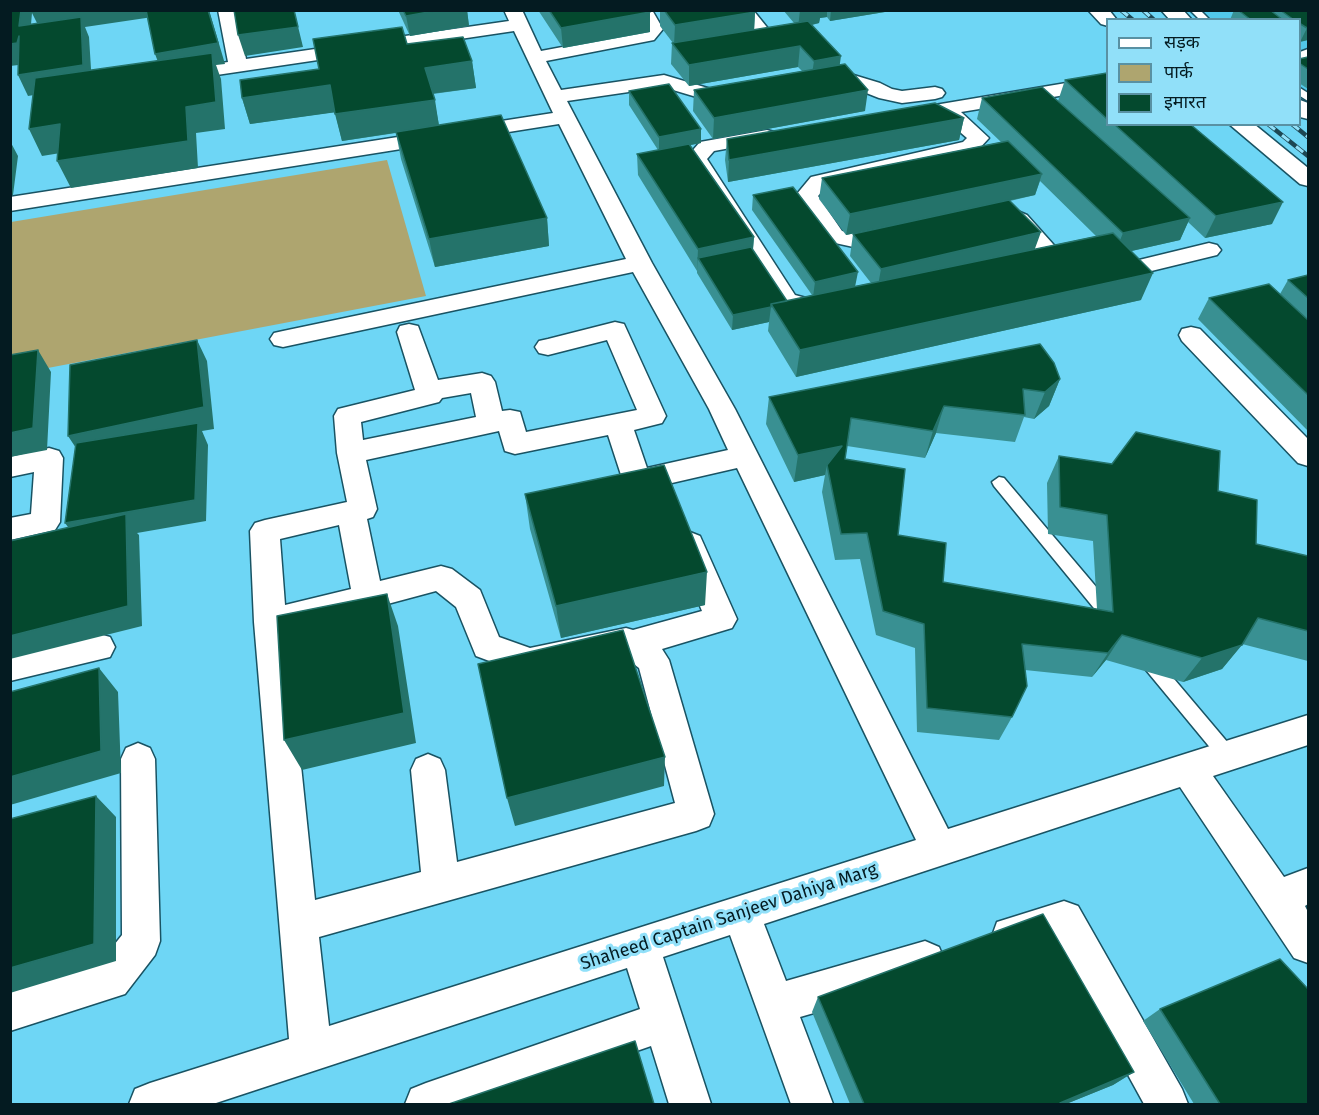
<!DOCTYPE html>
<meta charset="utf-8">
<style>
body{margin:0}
#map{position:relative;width:1319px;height:1115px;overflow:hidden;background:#6ed6f5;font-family:"Fira Sans","Noto Sans Devanagari",sans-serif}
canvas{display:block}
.frame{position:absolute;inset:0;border:12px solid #041b21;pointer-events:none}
.legend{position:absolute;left:1106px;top:18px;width:195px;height:108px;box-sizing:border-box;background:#91e0f9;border:2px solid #5991a3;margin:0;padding:8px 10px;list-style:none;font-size:18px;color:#041b21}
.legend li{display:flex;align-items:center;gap:12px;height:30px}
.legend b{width:30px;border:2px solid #5991a3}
</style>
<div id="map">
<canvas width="1319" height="1115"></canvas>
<div class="frame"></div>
<ul class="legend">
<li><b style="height:8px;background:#fff"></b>सड़क</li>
<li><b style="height:16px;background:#aea56f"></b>पार्क</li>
<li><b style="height:16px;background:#04492e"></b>इमारत</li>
</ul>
</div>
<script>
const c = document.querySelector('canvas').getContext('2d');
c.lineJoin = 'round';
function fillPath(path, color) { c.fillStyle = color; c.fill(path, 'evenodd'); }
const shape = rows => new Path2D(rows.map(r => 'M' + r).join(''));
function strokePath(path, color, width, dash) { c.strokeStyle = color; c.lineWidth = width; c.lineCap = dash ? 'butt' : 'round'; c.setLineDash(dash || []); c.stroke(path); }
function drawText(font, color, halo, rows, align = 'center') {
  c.font = font + ' "Fira Sans",sans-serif'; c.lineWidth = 6; c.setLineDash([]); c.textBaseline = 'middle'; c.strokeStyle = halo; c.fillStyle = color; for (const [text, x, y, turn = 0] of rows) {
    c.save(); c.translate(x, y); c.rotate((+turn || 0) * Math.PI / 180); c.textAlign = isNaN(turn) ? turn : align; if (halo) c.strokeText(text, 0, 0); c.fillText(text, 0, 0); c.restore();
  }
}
const built = shape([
 [1186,11,1308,11,1308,105,1300,98,1300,20,1198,19]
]);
const green = shape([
 [387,160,426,296,11,375,11,222]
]);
const lane = shape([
 [1190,10,1200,10,1210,20,1200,20,1190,10],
 [1300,88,1308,93,1308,101,1300,96,1300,88],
 [999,477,1004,478,1114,608,1116,613,1114,618,1108,619,1102,618,994,486,992,482,999,477],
 [1147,652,1153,654,1234,750,1237,756,1234,762,1228,764,1222,762,1141,664,1139,659,1141,654,1147,652]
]);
const street = shape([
 [218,10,236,10,246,59,509,21,504,10,522,10,541,51,642,32,645,29,634,10,652,10,663,29,654,40,546,61,561,90,664,75,711,89,733,88,740,90,743,94,740,98,733,100,710,101,663,87,567,101,652,263,735,409,948,829,1308,715,1308,745,1213,776,1284,877,1308,868,1308,904,1305,906,1308,912,1308,963,1294,958,1180,787,764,924,786,981,925,941,939,947,945,961,939,975,925,981,800,1017,833,1104,791,1104,730,935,663,957,711,1104,669,1104,651,1046,485,1104,405,1104,411,1089,426,1083,640,1009,627,968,213,1104,129,1104,135,1089,150,1083,289,1039,254,622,250,531,255,523,265,520,347,502,337,453,334,416,338,409,415,390,397,332,400,326,409,324,418,326,438,380,482,373,491,376,495,382,502,411,510,410,520,412,526,432,637,410,607,340,548,355,539,353,535,347,539,341,548,339,615,322,624,324,666,416,662,423,634,430,647,468,728,450,709,409,633,272,283,347,274,345,270,339,274,333,283,331,626,259,559,124,10,211,10,197,553,113,514,31,176,81,169,79,166,75,169,71,228,62,218,10],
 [471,393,476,417,363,440,361,422,439,402,442,398,471,393],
 [499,431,505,451,515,454,608,435,623,481,627,488,637,491,737,468,916,840,329,1026,319,937,696,831,709,826,714,814,669,660,662,649,732,628,737,619,700,536,690,532,680,536,675,544,702,611,633,630,626,628,530,648,499,637,480,590,452,569,441,566,380,581,367,519,373,517,377,509,366,460,499,431],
 [339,525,351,589,285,605,280,539,339,525],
 [436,591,456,607,476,656,519,672,530,676,622,655,639,668,675,803,457,862,445,770,440,759,428,754,416,759,411,770,421,872,315,900,287,631,436,591],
 [735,10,753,10,770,31,767,35,755,35,735,10],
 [1308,49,1308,60,1300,62,1300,52,1308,49],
 [847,73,880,83,892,89,902,91,935,87,942,89,945,93,942,97,935,99,902,103,879,98,846,85,822,88,815,86,812,82,815,78,847,73],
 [1108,76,1108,88,961,112,989,138,977,151,826,187,818,196,842,231,858,234,893,227,901,229,904,234,901,239,858,248,826,241,796,195,811,177,963,142,967,138,940,115,906,121,899,119,896,115,899,111,1108,76],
 [767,130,774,132,777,136,774,140,714,151,707,159,795,295,836,306,839,312,836,318,827,320,777,305,686,158,700,142,767,130],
 [1008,207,1027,215,1061,253,1065,258,1061,263,1053,265,1045,263,1011,225,1000,219,997,214,1000,209,1008,207],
 [1209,243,1217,245,1221,250,1217,255,1139,274,1099,264,1095,259,1099,254,1107,252,1139,260,1209,243],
 [1191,327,1200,329,1308,439,1308,466,1298,463,1182,341,1179,335,1182,329,1191,327],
 [49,448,59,451,63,458,60,522,55,530,10,540,10,518,31,514,34,472,10,477,10,457,49,448],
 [99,634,110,637,115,647,110,657,10,681,10,653,99,634],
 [138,743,150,748,155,759,160,941,155,955,125,994,10,1031,10,991,99,964,122,935,121,759,126,748,138,743],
 [1064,901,1078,906,1182,1089,1188,1104,1144,1104,1055,942,1011,955,997,950,992,936,997,922,1064,901]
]);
const secondary = shape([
 [1088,10,1109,10,1117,20,1108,20,1108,26,1101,24,1088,10],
 [1161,10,1183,10,1192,20,1170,20,1161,10],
 [1300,100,1308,103,1308,119,1300,117,1300,100],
 [1229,124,1254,124,1308,168,1308,186,1300,184,1229,124]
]);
const rail = shape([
 [1121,10,1133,20],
 [1143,10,1154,20],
 [1268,124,1308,156],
 [1292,124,1308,137]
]);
const wall = shape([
 [398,10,467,10,469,26,410,36],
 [538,10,648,10,650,12,650,32,563,48],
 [660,10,754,10,755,12,754,30,794,23,783,10,897,10,830,21,827,17,820,18,819,23,812,25,840,65,865,111,713,139,693,111,694,90,802,71,798,67,689,86,671,64,672,43,673,43,660,26],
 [1234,10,1308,10,1308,40,1299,41,1299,20,1230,20],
 [407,44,472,61,476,88,433,94,439,125,547,218,549,246,435,267,401,159,396,133,342,141,335,112,250,124,242,98,319,69],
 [1308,57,1308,89,1299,83,1299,59],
 [1107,73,1107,124,1190,124,1272,224,1205,238,1188,222,1180,240,1131,251,1141,300,796,377,768,331,769,322,732,330,697,273,697,271,638,175,637,154,658,150,629,105,629,91,701,129,701,143,690,145,754,237,753,250,787,301,812,295,752,210,753,195,855,286,871,283,850,256,853,234,890,226,846,235,819,199,822,178,1001,142,977,119,982,98,1058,101,1065,80],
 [1040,181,1096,236,1035,249,1010,201,1035,195],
 [964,118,959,140,728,182,725,160,727,139],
 [1308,275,1308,431,1198,319,1209,298,1280,294,1288,280],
 [1060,379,1049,406,1034,419,1024,417,1015,442,936,433,925,458,847,446,845,459,898,535,943,582,1097,609,1093,541,1048,534,1047,483,1059,456,1218,491,1256,544,1308,556,1308,661,1242,644,1222,669,1183,682,1106,660,1092,677,1025,670,1012,717,999,740,917,732,915,648,876,635,860,559,835,560,822,492,825,475,794,482,766,424,769,397],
 [525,494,705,605,561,638,530,529],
 [818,997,1134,1072,1113,1085,1066,1104,850,1104,812,1012],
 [1160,1009,1308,1104,1194,1104,1143,1021]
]);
const shadedWall = shape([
 [21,10,200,10,85,27,89,37,92,85,28,96,18,75,42,33,32,13,29,47,19,26],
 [209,10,225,64,216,65,221,79,225,129,196,133,198,168,71,188,57,161,163,75,155,54],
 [294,10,303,47,245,56,238,35],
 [440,10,467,10,469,26,410,36,406,16],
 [800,10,827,10,827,17,820,18,819,23,798,28],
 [831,10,897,10,830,21],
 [650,12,650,32,563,48,561,28],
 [755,12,754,32,674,45,675,25],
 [1308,27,1308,40,1300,42,1307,28],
 [19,36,27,64,10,66,10,44],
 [800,46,798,67,689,86,689,65],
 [841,56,838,77,811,81,814,61],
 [472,61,476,88,429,94,425,68],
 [330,85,337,112,250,124,242,98],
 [868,90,865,111,713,139,714,118],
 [435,100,439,126,342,141,335,114],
 [964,118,959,140,728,182,729,160],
 [60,124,73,151,42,156,29,129],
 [701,129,701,143,659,151,659,137],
 [10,141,18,156,13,195,10,195],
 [1042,174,1035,195,846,235,850,214],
 [1283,202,1272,224,1205,238,1216,216],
 [547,218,549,246,435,267,429,239],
 [1190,218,1180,240,1114,255,1123,233],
 [1041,232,1033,254,877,291,881,269],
 [754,237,752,259,698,258,697,271,698,249],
 [858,272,855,287,813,297,815,282],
 [1153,273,1141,300,796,377,800,350],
 [771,307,769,322,732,330,733,315],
 [197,340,207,361,214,429,202,431,208,445,206,521,137,533,139,535,142,626,10,659,10,636,80,543,65,523,82,457,68,436],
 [38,350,51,372,47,450,10,457,10,433],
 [1060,379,1049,406,1034,419,1045,392],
 [944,406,936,433,925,458,933,431],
 [842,446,827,465,825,475,794,482,798,455],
 [707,572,705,605,561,638,556,606],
 [387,594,398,626,416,743,302,770,284,740],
 [1122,635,1106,660,1092,677,1108,653],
 [1242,645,1222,669,1183,682,1202,658],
 [99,668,118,692,121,773,10,805,10,777],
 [665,757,664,786,515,826,507,798],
 [96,796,116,817,116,961,10,993,10,968],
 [1134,1072,1113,1085,1066,1104,1057,1104]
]);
const building = shape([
 [10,10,21,10,19,26,81,17,83,65,18,75,19,36,17,43,10,44,10,10],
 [32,10,46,10,32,12,32,10],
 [146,10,208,10,218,43,155,54,146,10],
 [234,10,294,10,298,27,238,35,234,10],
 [403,10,440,10,406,16,403,10],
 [549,10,648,10,650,12,561,28,549,10],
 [664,10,754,10,755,12,675,25,664,10],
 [1238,10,1270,10,1283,20,1251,20,1238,10],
 [1280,10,1308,10,1308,27,1307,28,1299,23,1299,20,1294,20,1280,10],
 [808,21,841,56,814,61,800,46,689,65,672,43,808,21],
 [402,27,407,44,463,37,472,61,425,68,435,100,335,114,330,85,242,98,240,80,319,69,313,39,402,27],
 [212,53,216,102,186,107,188,141,57,161,60,124,29,129,35,78,212,53],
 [1308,57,1308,69,1299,63,1299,59,1308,57],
 [845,64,868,90,714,118,694,90,845,64],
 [1107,73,1107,119,1065,80,1107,73],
 [669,84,701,129,659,137,629,91,669,84],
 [1042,87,1190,218,1123,233,982,98,1042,87],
 [935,103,964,118,729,160,727,139,935,103],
 [501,115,547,218,429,239,396,132,501,115],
 [1114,124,1190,124,1283,202,1216,216,1114,124],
 [1008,141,1042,174,850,214,822,178,1008,141],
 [689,144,754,237,698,249,637,154,689,144],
 [793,187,858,272,815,282,753,195,793,187],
 [1009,200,1041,232,881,269,853,234,1009,200],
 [1113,233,1153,273,800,350,771,304,1113,233],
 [751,247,787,301,771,304,771,307,733,315,698,258,751,247],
 [1308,275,1308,298,1288,280,1308,275],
 [1269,284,1308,320,1308,395,1209,298,1269,284],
 [197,340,204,407,68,436,70,365,197,340],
 [1040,344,1054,363,1060,379,1045,392,1023,389,1025,415,944,406,933,431,851,418,845,459,905,469,898,535,946,543,943,582,1113,612,1107,515,1060,507,1059,456,1112,464,1136,432,1220,451,1218,491,1257,500,1256,544,1308,556,1308,631,1258,618,1242,645,1202,658,1122,635,1108,653,1022,644,1027,686,1012,717,927,708,924,624,883,611,867,533,841,534,827,465,842,446,798,455,769,397,1040,344],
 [38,350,33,428,10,433,10,355,38,350],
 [198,423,195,500,65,523,76,443,198,423],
 [664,465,707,572,556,606,525,494,664,465],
 [126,514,128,606,10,636,10,541,126,514],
 [387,594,404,713,284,740,277,616,387,594],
 [623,630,665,757,507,798,478,664,623,630],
 [99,668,101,751,10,777,10,692,99,668],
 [96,796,94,944,10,968,10,819,96,796],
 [1043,914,1134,1072,1060,1103,1061,1104,864,1104,818,997,1043,914],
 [1280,959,1308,989,1308,1104,1220,1104,1160,1009,1280,959],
 [635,1041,654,1104,449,1104,635,1041]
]);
const nearStreetnames = [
 ["Shaheed Captain Sanjeev Dahiya Marg",729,917,-18]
];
fillPath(built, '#52c8ea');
fillPath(green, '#aea56f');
strokePath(lane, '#195363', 3);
strokePath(street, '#195363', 3);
strokePath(secondary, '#195363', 3);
fillPath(lane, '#fff');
fillPath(street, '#fff');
fillPath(secondary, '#fff');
strokePath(rail, '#1d4753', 4.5);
strokePath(rail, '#91e0f9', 3, [9]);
fillPath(wall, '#399092');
fillPath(shadedWall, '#24736a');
fillPath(building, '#04492e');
strokePath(building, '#24736a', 1.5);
drawText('18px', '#041b21', '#91e0f9', nearStreetnames);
</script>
